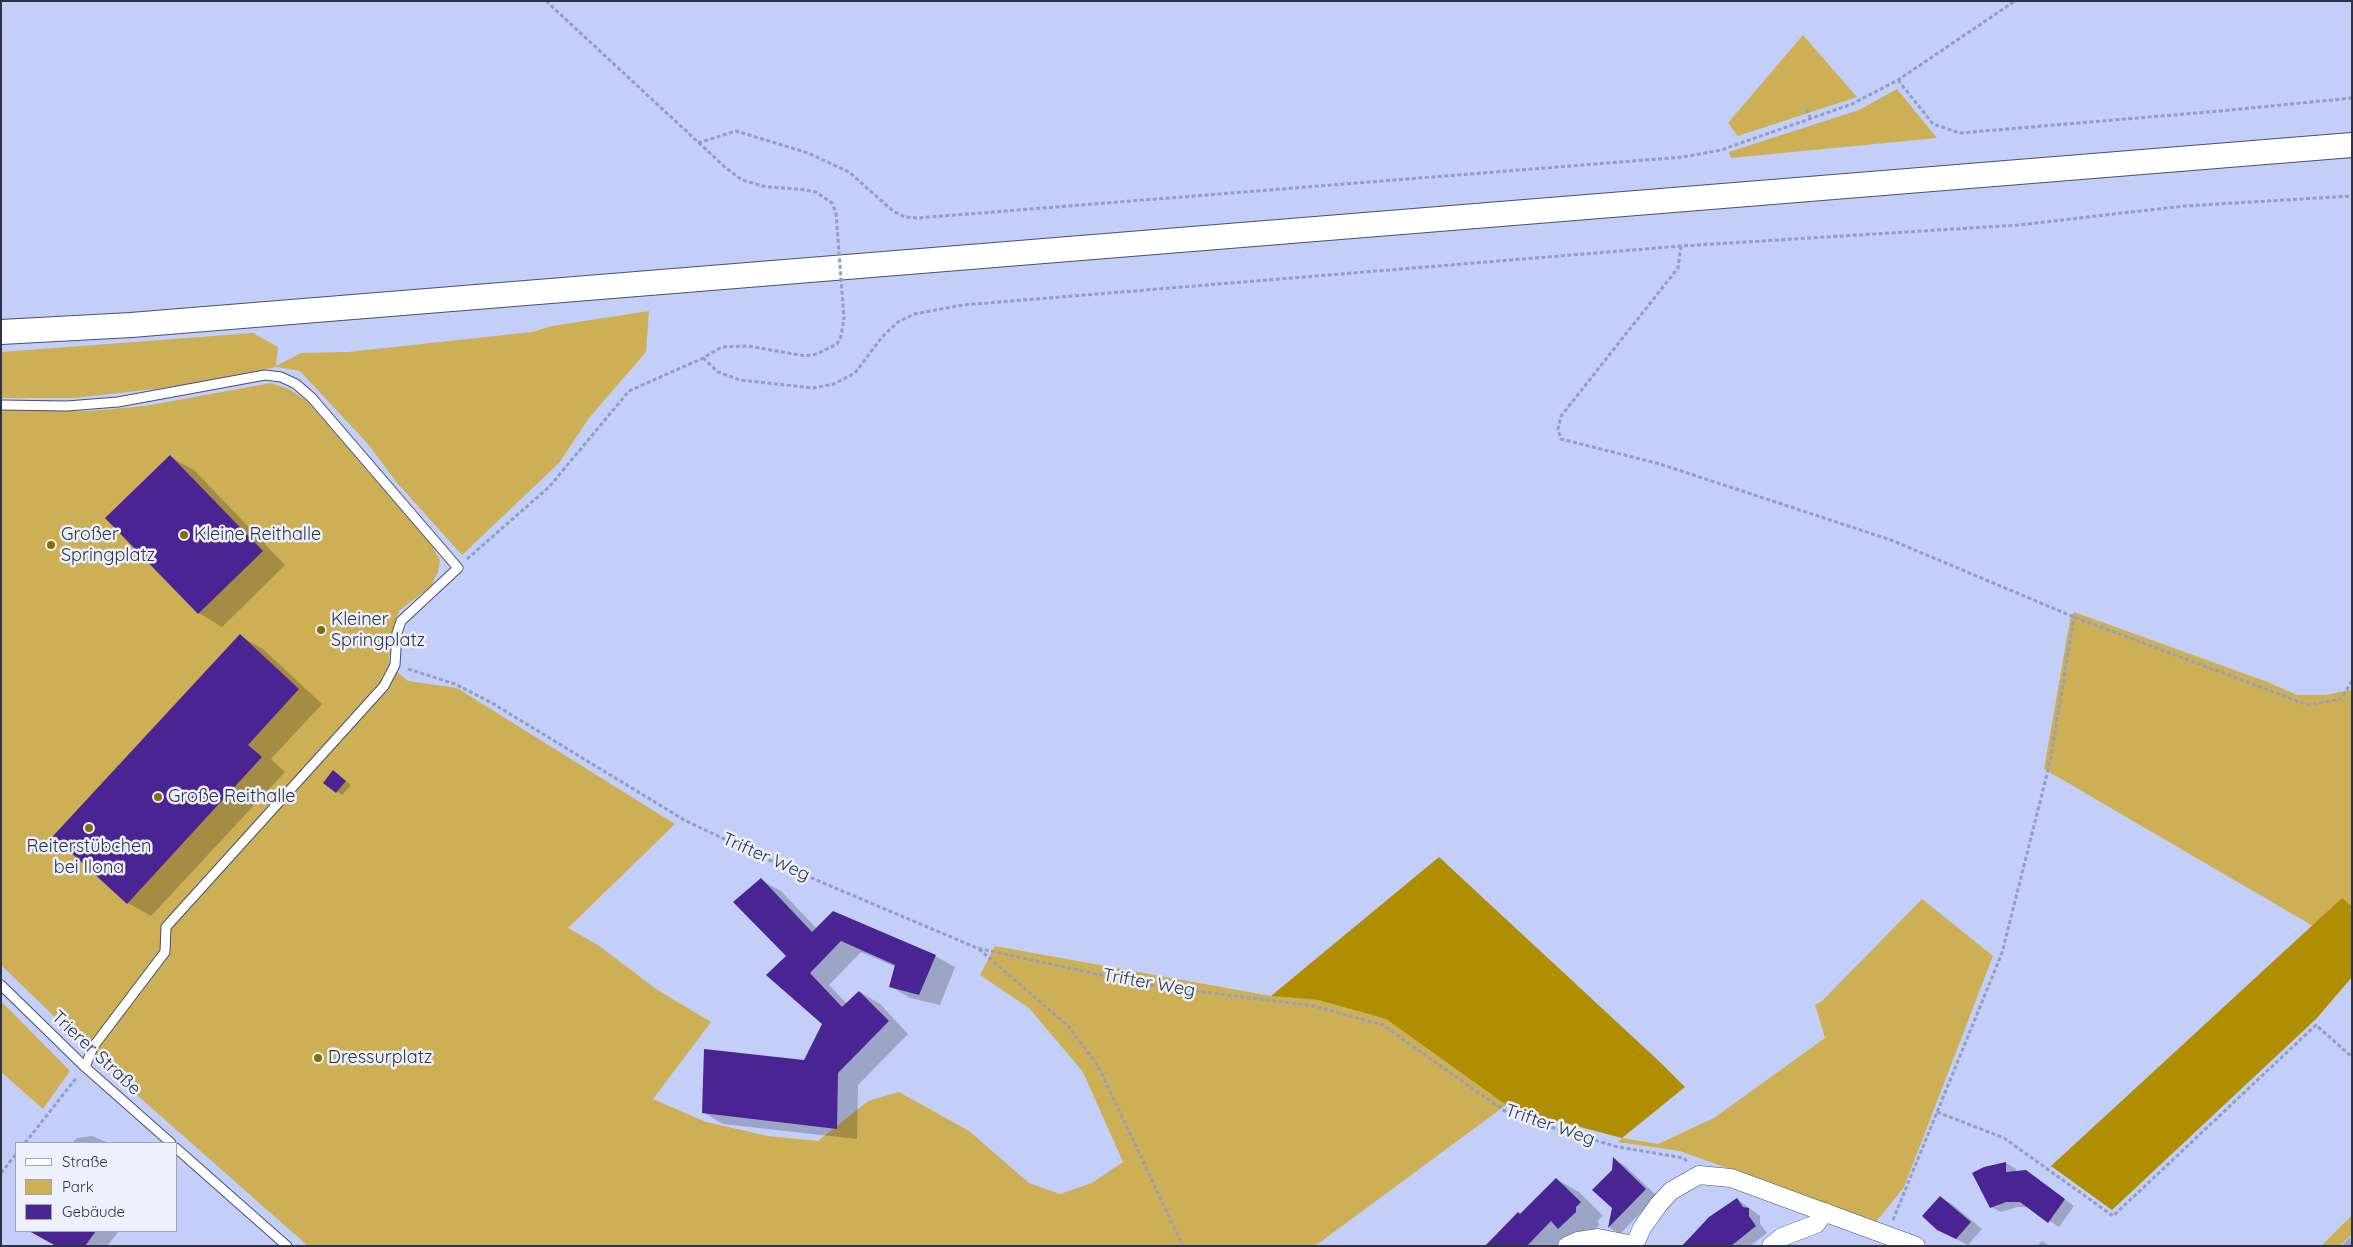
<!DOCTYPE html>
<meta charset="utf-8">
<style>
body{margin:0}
#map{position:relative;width:2353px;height:1247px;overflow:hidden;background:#c3cff8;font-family:Quicksand,sans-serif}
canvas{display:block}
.frame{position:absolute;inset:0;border:2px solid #2e3343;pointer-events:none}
.legend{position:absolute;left:15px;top:1142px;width:162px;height:90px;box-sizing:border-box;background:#edf1fe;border:1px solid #a1a5b3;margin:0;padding:6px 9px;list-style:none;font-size:15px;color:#2e3343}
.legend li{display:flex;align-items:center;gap:10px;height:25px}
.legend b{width:25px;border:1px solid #a1a5b3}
</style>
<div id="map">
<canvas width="2353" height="1247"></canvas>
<div class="frame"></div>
<ul class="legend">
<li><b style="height:6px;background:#fff"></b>Straße</li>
<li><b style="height:14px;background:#cdb055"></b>Park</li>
<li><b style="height:14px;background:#4a2492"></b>Gebäude</li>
</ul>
</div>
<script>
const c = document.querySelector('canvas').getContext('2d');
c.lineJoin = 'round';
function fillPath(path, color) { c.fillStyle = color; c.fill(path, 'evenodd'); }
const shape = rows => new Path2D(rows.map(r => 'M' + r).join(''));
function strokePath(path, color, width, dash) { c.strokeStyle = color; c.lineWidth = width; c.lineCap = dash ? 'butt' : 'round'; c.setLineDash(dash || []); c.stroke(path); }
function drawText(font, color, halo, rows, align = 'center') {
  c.font = font + ' Quicksand,sans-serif'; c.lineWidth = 5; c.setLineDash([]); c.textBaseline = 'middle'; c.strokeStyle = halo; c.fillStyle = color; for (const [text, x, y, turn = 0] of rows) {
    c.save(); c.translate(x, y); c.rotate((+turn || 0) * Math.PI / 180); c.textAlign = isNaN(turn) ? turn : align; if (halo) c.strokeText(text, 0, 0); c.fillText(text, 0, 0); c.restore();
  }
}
const green = shape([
 [1803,35,1857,97,1738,136,1728,123],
 [1897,89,1937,138,1731,158,1729,152,1859,110],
 [649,311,646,352,589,418,559,463,462,555,398,484,367,443,300,371,276,367,172,387,74,398,1,398,1,352,253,333,278,347,276,366,301,353,348,352,532,332,552,326],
 [271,383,289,389,308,402,431,544,440,560,438,572,431,586,399,611,390,639,389,665,408,681,457,688,675,824,568,928,598,945,656,989,711,1022,653,1099,706,1122,768,1136,818,1141,868,1101,899,1092,969,1131,1029,1183,1060,1194,1092,1183,1123,1162,1083,1072,1029,1008,980,975,995,946,1271,996,1318,1000,1386,1019,1506,1105,1315,1246,308,1246,121,1081,1,965,1,410,90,411,145,406],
 [2074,612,2265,681,2297,695,2326,695,2349,690,2352,692,2352,906,2342,898,2313,926,2044,769,2070,620],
 [1922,899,1993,956,1904,1187,1876,1222,1680,1151,1618,1142,1622,1138,1658,1144,1714,1118,1825,1038,1815,1005,1822,1001],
 [1,1001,70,1071,43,1109,1,1072],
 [2352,1215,2352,1238,2350,1236,2340,1246,2321,1246]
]);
const forest = shape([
 [1439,857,1662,1064,1685,1087,1622,1138,1531,1114,1506,1105,1386,1019,1318,1000,1271,996],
 [2342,898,2352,906,2352,977,2317,1018,2112,1210,2051,1166]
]);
const shadow = shape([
 [170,457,194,470,285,565,222,627,199,613,107,518],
 [240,636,263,649,322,704,271,759,285,772,151,916,128,903],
 [334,772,351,785,342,795,325,782],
 [761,880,781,891,817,929,935,956,955,967,940,1005,910,998,890,986,896,967,861,952,829,985,847,1004,860,992,880,1004,908,1034,858,1085,857,1139,723,1124,703,1112,804,1062,824,1023,787,956],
 [92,1136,109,1143,72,1143,77,1138],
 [1614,1159,1624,1165,1657,1196,1620,1234,1610,1228,1613,1208],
 [2006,1163,2016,1169,2016,1172,2036,1178,2074,1206,2059,1227,2029,1207,2017,1207,2001,1212,1991,1207,1984,1168],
 [1556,1179,1579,1192,1603,1216,1598,1220,1599,1225,1582,1241,1562,1246,1487,1246],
 [1940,1197,1952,1204,1982,1229,1968,1245,1950,1236],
 [1737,1199,1760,1216,1760,1224,1767,1233,1750,1246,1676,1246,1682,1245,1711,1217],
 [34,1231,119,1231,107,1246,57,1246],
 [2350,1237,2352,1246,2342,1246],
 [2042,1241,2050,1246,2037,1246]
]);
const building = shape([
 [170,455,263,551,198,614,105,518],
 [240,634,299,689,248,745,262,757,127,904,53,836],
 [333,770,346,781,336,793,323,783],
 [761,878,812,932,833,911,936,955,919,995,889,987,895,965,841,941,810,973,842,1007,859,991,889,1021,838,1073,837,1129,702,1113,704,1049,804,1060,822,1024,766,975,786,956,733,902],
 [1613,1157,1646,1189,1608,1228,1612,1208,1592,1190,1612,1170],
 [2006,1162,2006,1172,2026,1170,2065,1199,2048,1223,2020,1202,2006,1202,1990,1208,1972,1173,1984,1167],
 [1556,1178,1581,1202,1576,1207,1576,1212,1558,1229,1551,1221,1527,1246,1485,1246,1518,1212,1520,1214],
 [1940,1196,1971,1222,1956,1239,1937,1230,1922,1216],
 [1737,1198,1743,1207,1749,1208,1749,1216,1756,1226,1731,1246,1682,1246,1709,1217],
 [29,1231,96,1231,85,1246,56,1246]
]);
const path = shape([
 [546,1,726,168,742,180,766,187,799,189,816,192,832,203,836,213],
 [1898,80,1933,124,1960,133,2220,111,2352,98],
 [1806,109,1811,119],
 [698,143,736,131,808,153,849,172,893,211,905,217,918,218,1683,157,1721,150,1852,104,1898,80,2015,1],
 [1681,246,1678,268,1561,416,1558,429,1561,439,1660,464,1891,540,2074,617,2308,705,2341,699,2352,681],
 [703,358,718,372,740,380,813,388,834,384,855,373,882,337,898,322,914,314,963,305,1681,246,2019,225,2184,206,2352,196],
 [467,559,549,487,629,391,703,358,722,347,748,346,805,356,817,354,837,344,841,336,844,318],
 [408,669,455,684,492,703,686,821,769,860,977,948,1142,984,1314,1006,1383,1025,1503,1110,1533,1122,1618,1147,1684,1158,1687,1162],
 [979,949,1069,1027,1098,1066,1183,1246],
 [1937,1112,2004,1138,2113,1216,2316,1025,2352,1057],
 [25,1143,77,1077],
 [1,1173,16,1154],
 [1893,1220,2002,953,2050,762,2074,617]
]);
const lane = shape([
 [1,405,67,406,118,402,265,375,281,377,296,384,312,398,458,568,401,621,397,633,395,665,384,686,166,927,165,952,93,1047,85,1067],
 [1,985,85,1067,171,1143],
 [176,1148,287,1246]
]);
const street = shape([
 [1567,1246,1578,1241,1598,1238,1634,1245],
 [1634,1246,1642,1228,1659,1204,1671,1191,1699,1175,1731,1178,1916,1246],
 [1771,1246,1782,1237,1816,1224,1825,1212]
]);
const secondary = shape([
 [1,332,131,325,2352,145]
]);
const pathBridge = shape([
 [836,213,844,318]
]);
const markers = [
 [184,535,5,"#856c08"],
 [51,545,5,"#856c08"],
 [321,630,5,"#856c08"],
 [158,797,5,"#856c08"],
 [89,828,5,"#856c08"],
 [318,1058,5,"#856c08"]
];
const poiNames = [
 ["Großer",61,535],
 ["Springplatz",61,556],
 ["Kleine Reithalle",194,535],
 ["Kleiner",331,620],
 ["Springplatz",331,641],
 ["Große Reithalle",168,797],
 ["Reiterstübchen",89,847,"center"],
 ["bei Ilona",89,868,"center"],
 ["Dressurplatz",328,1058]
];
const streetNames = [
 ["Trifter Weg",766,857,24],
 ["Trifter Weg",1149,983,10],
 ["Trierer Straße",96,1053,43],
 ["Trifter Weg",1550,1125,19]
];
fillPath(green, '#cdb055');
fillPath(forest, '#af8e01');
fillPath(shadow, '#0003');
fillPath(building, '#4a2492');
strokePath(lane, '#465072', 11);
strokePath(street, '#465072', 19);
strokePath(secondary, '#465072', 26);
strokePath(path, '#949ebf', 3, [4, 2.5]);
strokePath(lane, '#fff', 9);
strokePath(street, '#fff', 18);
strokePath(secondary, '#fff', 24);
strokePath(pathBridge, '#949ebf', 3, [4, 2.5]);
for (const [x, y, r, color] of markers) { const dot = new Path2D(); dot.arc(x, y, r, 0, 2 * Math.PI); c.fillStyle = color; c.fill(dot); strokePath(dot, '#edf1fe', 2); }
drawText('18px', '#2e3343', '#edf1fe', poiNames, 'left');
drawText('18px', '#2e3343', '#edf1fe', streetNames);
</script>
